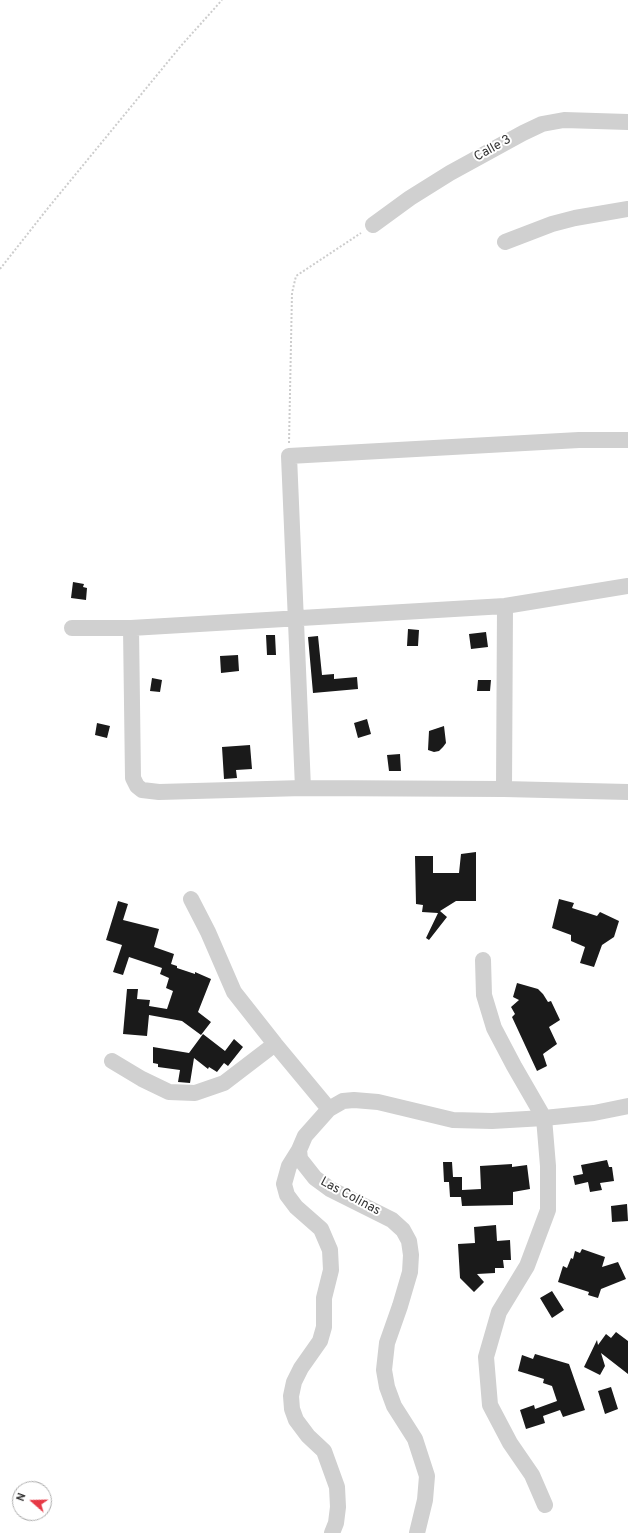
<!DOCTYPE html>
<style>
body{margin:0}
#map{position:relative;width:628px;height:1533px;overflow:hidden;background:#fff;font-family:Overpass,sans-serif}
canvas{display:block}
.north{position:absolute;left:12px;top:1481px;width:40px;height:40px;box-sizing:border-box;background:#fff;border:1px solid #adadad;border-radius:50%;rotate:290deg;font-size:11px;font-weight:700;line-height:16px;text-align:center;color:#333}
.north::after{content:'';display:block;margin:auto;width:14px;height:18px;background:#e63946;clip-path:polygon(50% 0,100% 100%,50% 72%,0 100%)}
</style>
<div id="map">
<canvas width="628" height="1533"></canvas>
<div class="north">N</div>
</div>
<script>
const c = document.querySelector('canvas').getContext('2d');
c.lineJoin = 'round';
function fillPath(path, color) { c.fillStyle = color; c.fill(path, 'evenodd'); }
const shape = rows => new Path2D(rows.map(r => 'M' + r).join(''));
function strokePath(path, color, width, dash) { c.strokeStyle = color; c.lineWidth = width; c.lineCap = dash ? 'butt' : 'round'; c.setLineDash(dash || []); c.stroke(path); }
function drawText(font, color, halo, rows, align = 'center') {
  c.font = font + ' Overpass,sans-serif'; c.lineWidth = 4; c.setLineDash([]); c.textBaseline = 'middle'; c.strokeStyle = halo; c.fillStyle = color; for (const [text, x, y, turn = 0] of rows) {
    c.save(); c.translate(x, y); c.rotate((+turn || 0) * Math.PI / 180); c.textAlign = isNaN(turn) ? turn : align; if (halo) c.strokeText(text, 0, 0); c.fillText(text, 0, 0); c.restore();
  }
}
const building = shape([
 [73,582,84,584,83,587,87,588,86,600,71,598],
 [408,629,419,630,418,646,407,646],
 [486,632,488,647,471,649,469,634],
 [266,635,275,635,276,655,267,655],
 [318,636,322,675,334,674,334,679,357,677,358,689,313,693,308,637],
 [238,655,239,671,221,673,220,656],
 [152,678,162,680,160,692,150,691],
 [478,680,491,680,490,691,477,691],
 [367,719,371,734,358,738,354,723],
 [97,723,110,726,107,738,95,735],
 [444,726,446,743,443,747,439,751,434,752,428,750,429,731],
 [250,745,252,769,236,770,237,778,224,779,222,747],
 [400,754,401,771,389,771,387,755],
 [476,852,476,901,456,901,440,911,447,917,429,940,426,938,438,913,422,912,423,905,416,904,415,856,433,856,433,873,459,873,461,854],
 [559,899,574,903,572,908,597,916,600,912,619,921,614,937,602,945,594,967,580,963,585,947,571,941,571,935,552,928],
 [118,901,128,904,123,920,159,929,154,947,174,954,171,964,177,966,177,968,195,974,195,972,211,979,198,1012,211,1022,201,1035,182,1021,149,1015,147,1036,123,1034,127,989,138,989,137,999,150,1000,149,1006,167,1009,173,991,166,988,169,978,160,974,162,968,129,957,123,975,113,972,122,945,106,940],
 [517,983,538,989,543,994,548,1002,551,1001,560,1020,549,1027,557,1044,543,1054,547,1066,537,1071,512,1017,515,1014,511,1007,519,1000,513,997],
 [203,1034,225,1051,234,1039,243,1047,228,1066,224,1063,217,1072,209,1067,208,1069,194,1058,190,1083,178,1082,180,1070,158,1067,158,1064,153,1063,153,1047,189,1053],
 [607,1160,609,1167,612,1167,614,1181,600,1183,602,1190,590,1192,588,1182,575,1185,573,1176,583,1174,581,1165],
 [443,1162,452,1162,453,1177,462,1177,462,1190,481,1189,480,1166,512,1164,512,1167,527,1165,530,1189,513,1192,513,1205,462,1206,461,1197,450,1197,449,1182,444,1182],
 [627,1204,628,1221,612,1222,611,1206],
 [496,1225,497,1241,510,1240,511,1260,503,1260,504,1268,495,1268,495,1273,477,1274,484,1282,474,1292,460,1278,458,1244,475,1243,474,1227],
 [582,1249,605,1257,602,1267,618,1262,626,1279,601,1289,598,1298,588,1295,589,1292,558,1282,563,1266,567,1268,571,1258,573,1259,575,1251,580,1253],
 [552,1291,564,1310,552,1318,540,1298],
 [616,1332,628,1341,628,1374,601,1353,605,1366,600,1375,584,1367,597,1340,598,1345,606,1334,611,1338],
 [535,1354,569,1364,585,1410,563,1417,560,1410,543,1416,545,1423,526,1429,520,1410,534,1405,535,1409,557,1401,552,1386,543,1383,544,1379,518,1371,522,1355,533,1359],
 [611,1387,618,1409,605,1414,598,1391]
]);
const path = shape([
 [0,269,48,208,180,47,222,0],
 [289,443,292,293,296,276,361,233]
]);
const minor = shape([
 [373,225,410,198,450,173,523,133,542,124,564,120,628,122],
 [505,242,552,224,575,218,628,209],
 [72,628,131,628,505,606,628,586],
 [131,628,133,778,137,786,142,790,159,792,303,788,504,789,628,792],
 [303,788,289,456,579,440,628,440],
 [504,789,505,606],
 [191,899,208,932,234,992,275,1044,329,1109],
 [483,960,484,995,494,1028,514,1066,544,1118,548,1166,548,1210,527,1266,499,1312,486,1357,490,1405,510,1443,532,1475,545,1505],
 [112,1061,142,1079,169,1092,195,1093,224,1083,275,1044],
 [299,1150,289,1166,284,1184,287,1195,296,1207,321,1229,330,1250,331,1270,324,1298,324,1327,320,1341,301,1368,294,1382,291,1396,292,1409,296,1420,308,1436,324,1451,337,1487,338,1507,336,1523,332,1533],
 [417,1533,425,1500,427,1476,415,1439,394,1406,387,1387,384,1370,387,1343,400,1306,410,1272,411,1255,409,1241,403,1230,392,1220,330,1189,315,1178,300,1159,299,1150,305,1136,329,1109,343,1101,354,1100,378,1102,453,1120,492,1121,544,1118,594,1113,628,1106]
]);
const streetNames = [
 ["Calle 3",493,149,-29],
 ["Las Colinas",350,1197,28]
];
fillPath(building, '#1a1a1a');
strokePath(path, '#cdcdcd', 2, [2, 2]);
strokePath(minor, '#d0d0d0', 16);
drawText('13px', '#333', '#fff', streetNames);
</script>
